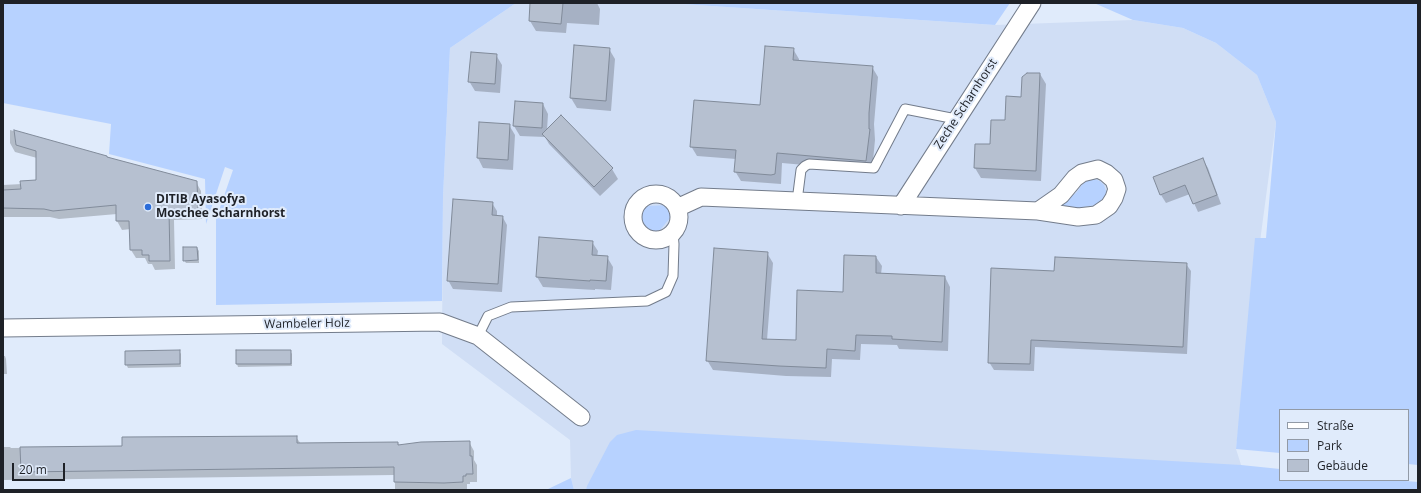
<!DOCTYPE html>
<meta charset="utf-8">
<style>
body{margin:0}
#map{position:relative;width:1421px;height:493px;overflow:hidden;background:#e0ebfb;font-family:"Open Sans",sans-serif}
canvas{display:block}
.frame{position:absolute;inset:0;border:4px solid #1e2127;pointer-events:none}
.legend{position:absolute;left:1279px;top:409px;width:130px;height:72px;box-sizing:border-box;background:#e0ebfb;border:1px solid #929aa6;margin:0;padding:5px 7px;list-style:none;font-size:12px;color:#1e2127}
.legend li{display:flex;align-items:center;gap:8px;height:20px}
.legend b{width:20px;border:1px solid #929aa6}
.scale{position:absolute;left:12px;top:463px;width:53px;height:18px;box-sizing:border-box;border:2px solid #1e2127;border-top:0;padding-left:5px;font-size:12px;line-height:14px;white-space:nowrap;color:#1e2127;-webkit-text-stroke:3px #e0ebfb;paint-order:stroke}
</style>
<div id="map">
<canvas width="1421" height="493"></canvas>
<div class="frame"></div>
<ul class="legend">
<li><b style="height:5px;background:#fff"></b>Straße</li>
<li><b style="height:11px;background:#b7d2ff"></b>Park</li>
<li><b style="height:11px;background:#b6c0d0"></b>Gebäude</li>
</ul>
<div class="scale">20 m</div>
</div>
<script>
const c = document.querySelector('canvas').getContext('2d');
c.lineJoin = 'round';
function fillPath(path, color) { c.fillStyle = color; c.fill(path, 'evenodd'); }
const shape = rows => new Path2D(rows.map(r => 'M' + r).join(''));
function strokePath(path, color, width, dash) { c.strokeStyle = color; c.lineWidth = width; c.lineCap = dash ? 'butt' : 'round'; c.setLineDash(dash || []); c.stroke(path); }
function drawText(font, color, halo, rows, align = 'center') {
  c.font = font + ' "Open Sans",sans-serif'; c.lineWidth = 4; c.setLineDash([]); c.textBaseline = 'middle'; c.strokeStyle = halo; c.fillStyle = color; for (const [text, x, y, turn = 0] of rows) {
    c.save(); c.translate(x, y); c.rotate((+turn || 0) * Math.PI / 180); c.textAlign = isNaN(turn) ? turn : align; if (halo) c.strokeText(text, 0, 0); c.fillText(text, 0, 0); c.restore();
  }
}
const built = shape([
 [516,3,667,3,995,25,1133,20,1183,28,1216,43,1257,75,1276,122,1261,234,1236,449,1249,490,574,490,571,478,570,440,442,344,443,197,450,48]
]);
const green = shape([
 [3,3,516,3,450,48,443,197,442,301,216,305,216,219,233,170,225,167,206,224,205,179,109,154,111,124,3,103],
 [667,3,1010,3,995,25],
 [1094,3,1418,3,1418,465,1408,464,1408,410,1280,410,1280,453,1236,449,1255,238,1266,238,1276,122,1257,75,1216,43,1183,28,1133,20],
 [1094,179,1100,181,1104,185,1106,191,1105,197,1101,201,1096,205,1065,210,1061,207,1062,203,1076,193,1082,185,1088,180],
 [669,205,670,218,660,230,653,232,646,230,641,224,640,215,643,209,647,206],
 [636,430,1241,465,1280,469,1280,480,1393,480,1418,482,1418,490,586,490,587,486,610,442,617,435],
 [571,478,574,490,546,490]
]);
const shadow = shape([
 [531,3,597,3,600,9,599,25,567,23,566,33,536,31,530,21],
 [575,46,609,49,615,59,611,111,577,108,571,98],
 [793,49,799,59,799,61,872,67,878,77,874,124,875,140,872,171,782,163,781,184,741,181,735,171,736,159,697,156,691,146,761,106],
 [496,55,502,65,500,93,475,91,469,81],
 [1040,74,1046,84,1041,181,981,178,975,168,976,145,990,145,1022,98],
 [543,104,548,114,547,130,612,169,618,179,600,196,549,144,545,137,520,136,514,126],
 [480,123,509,125,515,135,513,170,483,168,478,158],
 [10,130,196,182,201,191,202,219,174,220,175,269,155,270,152,264,148,264,145,258,136,258,131,250,131,229,122,230,117,221,117,214,59,219,50,217,3,217,3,185,22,184,37,181,37,158,15,152,10,143],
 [1203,160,1208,168,1221,204,1198,212,1190,194,1166,203,1161,195],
 [492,203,497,211,497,216,502,216,507,225,502,292,453,289,448,280],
 [540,238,592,242,598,251,597,257,607,257,613,267,611,290,595,289,595,290,543,287,537,277],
 [197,248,199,251,199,263,186,263,184,260],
 [767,253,773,263,767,340,797,341,844,293,876,257,882,266,881,274,945,277,950,287,948,351,899,349,897,345,861,344,860,360,832,359,831,377,786,376,713,370,707,360],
 [1186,264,1191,271,1187,354,1035,347,1034,371,994,370,989,362,1055,272],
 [179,351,181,354,181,367,128,368,126,364],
 [290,351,292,354,292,366,238,367,237,364],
 [3,356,5,356,6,359,7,374,3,374],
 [296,437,301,444,398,443,399,446,469,442,474,451,474,460,477,465,477,482,470,482,470,484,467,484,467,490,395,490,395,475,3,480,3,447,10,447,11,448,123,447]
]);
const building = shape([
 [530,3,563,3,561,24,529,21,530,3],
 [574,45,610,48,606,101,570,98,574,45],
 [765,46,794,48,793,60,873,66,869,113,869,129,870,129,866,161,777,153,775,174,771,175,734,172,736,150,690,147,694,100,760,105,765,46],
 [471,52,497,54,495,84,468,82,471,52],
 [1027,73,1040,73,1036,171,974,168,975,144,990,144,991,120,1005,120,1006,96,1021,97,1022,77,1027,73],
 [515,101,543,103,542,128,513,126,515,101],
 [561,115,613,168,594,187,542,134,561,115],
 [479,122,510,124,508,160,477,158,479,122],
 [14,130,107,156,107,157,197,181,198,210,169,211,170,261,149,261,149,255,142,255,142,250,130,250,129,221,116,221,116,205,53,211,44,209,3,208,3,190,21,189,20,181,36,180,36,151,16,145,14,130],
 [1203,158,1217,195,1193,204,1185,185,1160,195,1153,177,1203,158],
 [453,199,493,202,492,215,503,216,498,284,447,281,453,199],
 [539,237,593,241,592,255,608,256,606,281,590,280,590,281,536,277,539,237],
 [183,247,197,247,198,260,183,261,183,247],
 [714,248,768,252,762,339,796,340,797,290,843,292,844,255,876,256,876,273,945,276,942,342,892,339,892,336,856,335,855,351,827,349,826,368,779,366,706,361,714,248],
 [1055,257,1187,263,1183,347,1031,340,1030,364,988,363,991,268,1054,271,1055,257],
 [180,350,180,364,125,365,125,351,180,350],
 [236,350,291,350,291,364,236,364,236,350],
 [297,436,297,443,398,442,398,445,421,442,470,441,470,456,472,456,473,474,466,474,466,476,463,476,463,482,444,483,394,482,394,467,21,472,20,447,122,446,122,437,297,436]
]);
const lane = shape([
 [797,201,801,170,805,166,809,164,874,168,905,109,956,119],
 [478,336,488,316,511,307,647,301,666,292,673,276,674,244,673,234]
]);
const street = shape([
 '633 217a23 23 0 1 1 46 0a23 23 0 1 1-46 0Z',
 [901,206,1032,3],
 [677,208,701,197,1038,211,1078,217,1096,215,1109,206,1114,198,1117,189,1114,180,1106,173,1098,169,1082,173,1075,178,1061,195,1038,211],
 [3,328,440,322,478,336,581,417]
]);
const markers = [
 [148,207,4,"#2b6cd9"]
];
const streetNames = [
 ["Zeche Scharnhorst",966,104,-57],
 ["Wambeler Holz",307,324,-1]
];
const poiNames = [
 ["DITIB Ayasofya",156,200],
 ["Moschee Scharnhorst",156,214]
];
fillPath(built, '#d0def5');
fillPath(green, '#b7d2ff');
fillPath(shadow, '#0003');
fillPath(building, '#b6c0d0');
strokePath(building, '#818b9a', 1);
strokePath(lane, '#737c8b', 11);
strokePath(street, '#737c8b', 19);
strokePath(lane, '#fff', 9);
strokePath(street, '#fff', 17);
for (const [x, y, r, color] of markers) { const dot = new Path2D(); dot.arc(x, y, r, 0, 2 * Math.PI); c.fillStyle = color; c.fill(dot); strokePath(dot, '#e0ebfb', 1.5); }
drawText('12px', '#1e2127', '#e0ebfb', streetNames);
drawText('bold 12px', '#1e2127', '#e0ebfb', poiNames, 'left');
</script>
